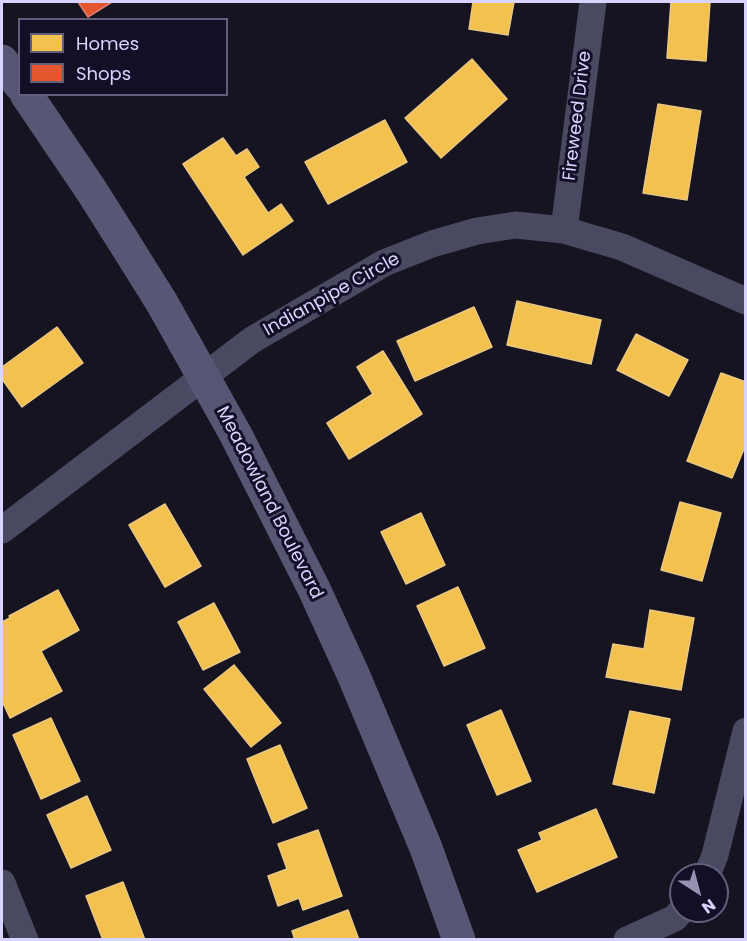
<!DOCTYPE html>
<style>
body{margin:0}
#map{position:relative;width:747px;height:941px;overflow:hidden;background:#161421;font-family:Poppins,sans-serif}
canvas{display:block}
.frame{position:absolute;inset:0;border:3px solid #d9d4ff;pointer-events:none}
.legend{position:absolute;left:18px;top:18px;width:210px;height:78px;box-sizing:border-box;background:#130f26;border:2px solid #625e7d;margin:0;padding:8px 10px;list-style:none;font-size:18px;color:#d9d4ff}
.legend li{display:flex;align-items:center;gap:12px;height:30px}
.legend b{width:30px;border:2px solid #625e7d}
.north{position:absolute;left:669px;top:863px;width:60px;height:60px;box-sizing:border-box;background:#130f26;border:2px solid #625e7d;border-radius:50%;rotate:144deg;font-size:16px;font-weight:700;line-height:24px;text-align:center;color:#d9d4ff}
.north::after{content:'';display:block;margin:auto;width:21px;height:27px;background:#9591b1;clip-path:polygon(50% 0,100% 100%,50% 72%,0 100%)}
</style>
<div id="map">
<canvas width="747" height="941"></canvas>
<div class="frame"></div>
<ul class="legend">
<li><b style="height:16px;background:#f2c14e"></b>Homes</li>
<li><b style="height:16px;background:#e4572e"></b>Shops</li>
</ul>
<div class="north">N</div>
</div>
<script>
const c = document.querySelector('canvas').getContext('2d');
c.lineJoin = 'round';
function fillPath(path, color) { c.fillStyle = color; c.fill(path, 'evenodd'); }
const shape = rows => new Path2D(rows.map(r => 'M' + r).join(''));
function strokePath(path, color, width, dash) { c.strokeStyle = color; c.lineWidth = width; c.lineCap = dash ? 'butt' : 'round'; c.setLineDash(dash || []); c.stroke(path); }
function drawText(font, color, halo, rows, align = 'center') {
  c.font = font + ' Poppins,sans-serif'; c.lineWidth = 6; c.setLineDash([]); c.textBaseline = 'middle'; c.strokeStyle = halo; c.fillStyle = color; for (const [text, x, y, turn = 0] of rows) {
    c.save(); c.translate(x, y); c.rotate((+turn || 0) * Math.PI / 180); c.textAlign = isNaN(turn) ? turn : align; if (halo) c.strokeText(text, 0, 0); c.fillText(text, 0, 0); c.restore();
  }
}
const homes = shape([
 [473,2,514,2,508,35,469,29,473,2],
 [671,2,710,2,706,61,667,58,671,2],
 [472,59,507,99,441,158,405,118,472,59],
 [658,104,701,111,687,200,643,193,658,104],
 [385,120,407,162,328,204,305,162,385,120],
 [223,138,236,156,247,149,259,167,244,177,268,213,281,204,293,221,243,255,183,164,223,138],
 [517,301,601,320,591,364,507,345,517,301],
 [474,307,492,347,415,381,397,341,474,307],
 [57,327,83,363,22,407,2,379,2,367,57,327],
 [636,334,688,360,669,396,617,370,636,334],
 [383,351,422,414,349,459,327,423,373,394,357,367,383,351],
 [721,373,746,382,746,444,732,478,687,461,721,373],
 [680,502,721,513,702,581,661,570,680,502],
 [165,504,201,566,165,587,129,525,165,504],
 [421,513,445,565,406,584,381,532,421,513],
 [458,587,485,648,444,666,417,606,458,587],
 [58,590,79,630,41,651,62,691,10,718,2,701,2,622,10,618,9,616,58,590],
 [214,603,240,652,203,670,178,622,214,603],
 [650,610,694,618,681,690,606,677,613,644,644,649,650,610],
 [234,665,281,723,251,747,204,689,234,665],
 [501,710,531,781,497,795,467,725,501,710],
 [630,711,670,719,654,793,613,784,630,711],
 [51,718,80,781,41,799,13,735,51,718],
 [280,745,307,808,273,823,247,759,280,745],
 [87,796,111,850,71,868,47,815,87,796],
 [596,809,617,857,537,892,518,850,542,840,539,833,596,809],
 [318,830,342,896,303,910,299,898,278,906,268,876,287,869,278,844,318,830],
 [123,882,145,940,103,940,86,896,123,882],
 [348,910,359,940,295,940,292,931,348,910]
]);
const shops = shape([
 [78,2,112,2,88,17,78,2]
]);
const street = shape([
 [564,230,593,2],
 [2,530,252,340,384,263,432,244,477,231,516,225,564,230,622,247,746,301],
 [707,875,715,855,746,731],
 [2,883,25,940],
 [627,940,675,918,681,911]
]);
const secondary = shape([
 [2,61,20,85],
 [26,94,91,190,122,239,162,303,236,435,314,589,353,674,426,848,459,940]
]);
const streetNames = [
 ["Fireweed Drive",578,116,-83],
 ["Indianpipe Circle",332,295,-29],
 ["Meadowland Boulevard",269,503,63]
];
fillPath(homes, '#f2c14e');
strokePath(homes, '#eac783', 1.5);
fillPath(shops, '#e4572e');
strokePath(shops, '#e17c6d', 1.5);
strokePath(street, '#4a4962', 27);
strokePath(secondary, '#575674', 33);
drawText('18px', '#d9d4ff', '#130f26', streetNames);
</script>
